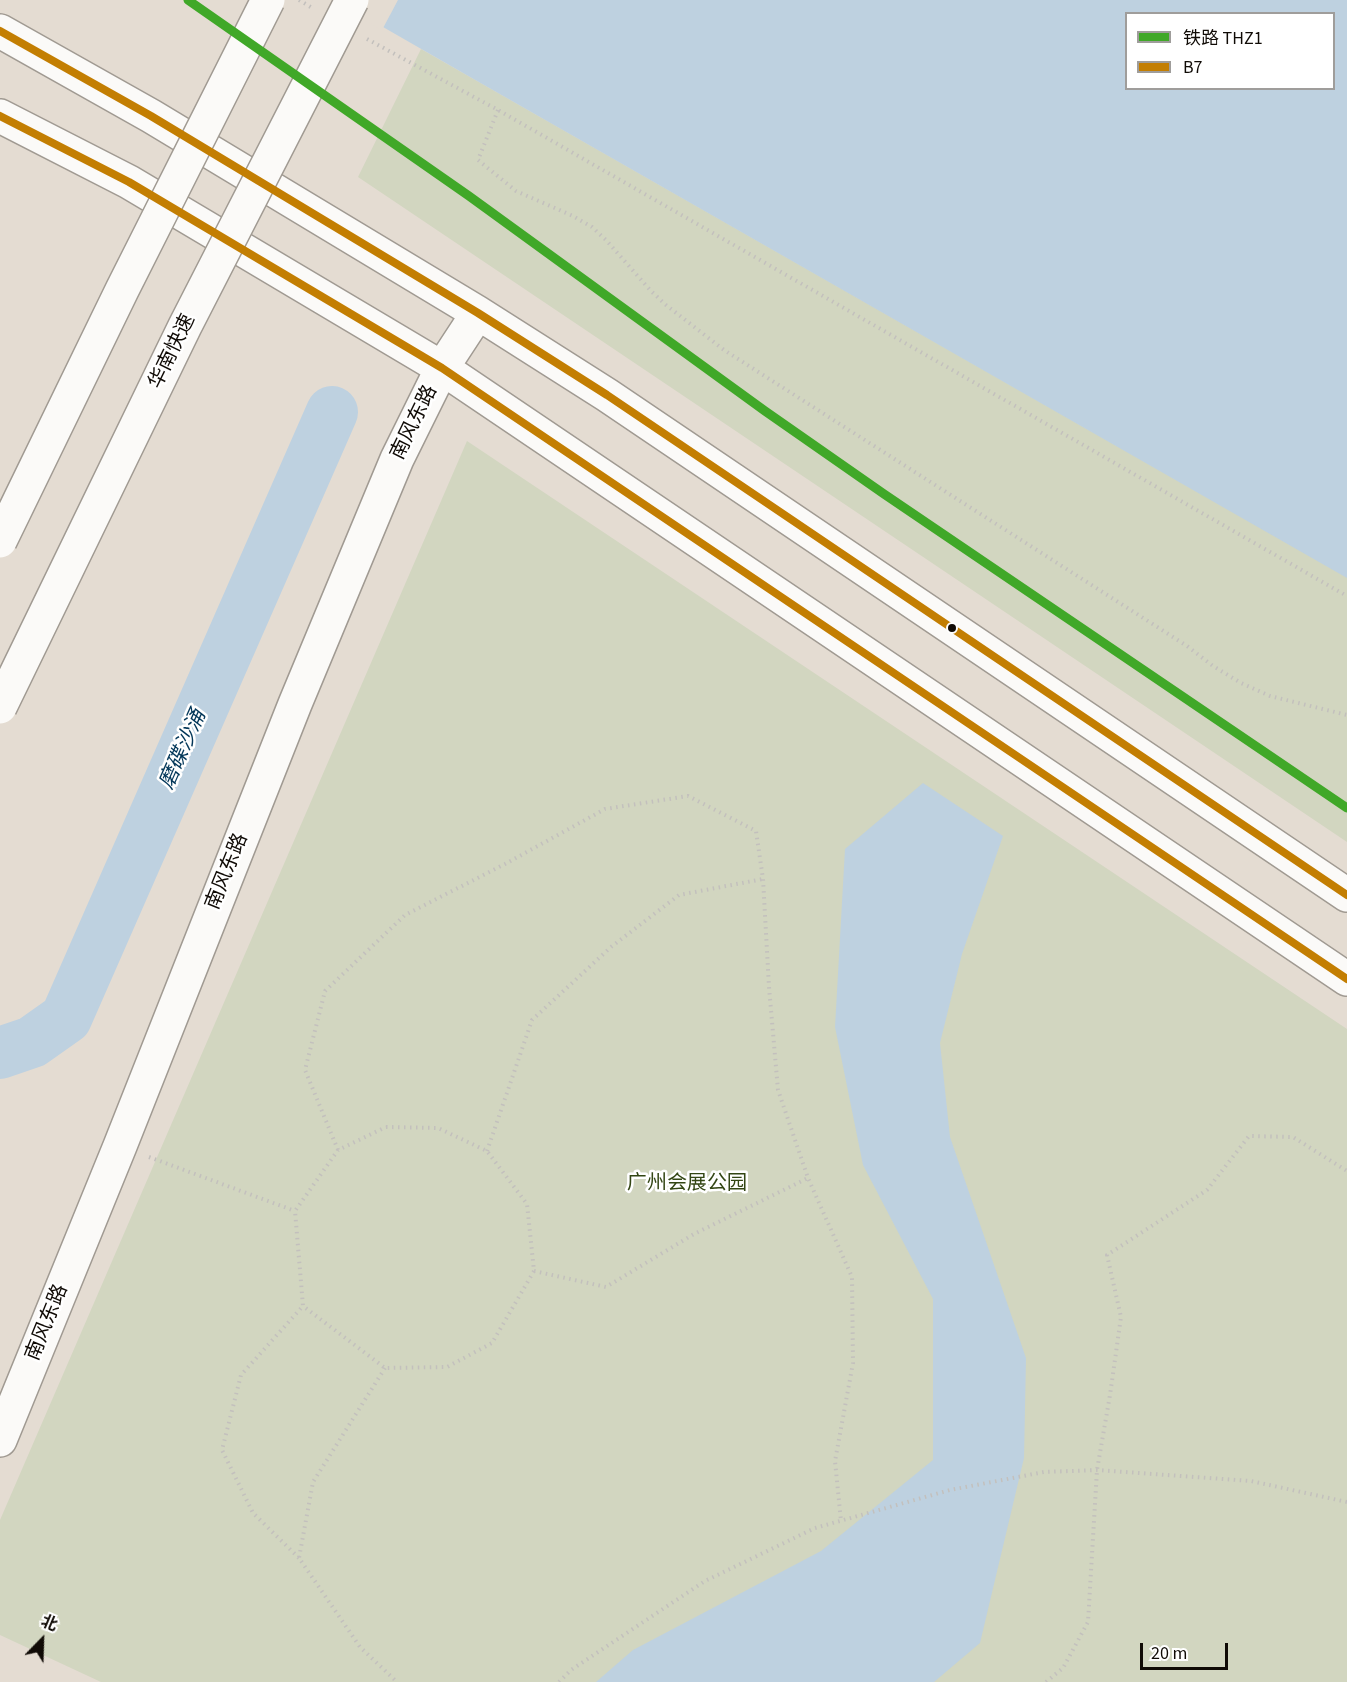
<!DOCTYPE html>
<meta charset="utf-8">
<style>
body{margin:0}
#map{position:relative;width:1347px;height:1682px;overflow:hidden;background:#e4dcd2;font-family:"Source Sans 3","Noto Sans SC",sans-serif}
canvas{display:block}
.legend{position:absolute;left:1125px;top:12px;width:210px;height:78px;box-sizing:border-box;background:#fff;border:2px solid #9f9d9b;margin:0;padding:8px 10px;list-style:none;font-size:18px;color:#100b06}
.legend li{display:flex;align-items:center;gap:12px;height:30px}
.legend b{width:30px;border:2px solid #9f9d9b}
.north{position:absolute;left:12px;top:1610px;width:60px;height:60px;-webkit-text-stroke:4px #fff;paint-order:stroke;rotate:23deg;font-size:16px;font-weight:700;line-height:24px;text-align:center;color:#100b06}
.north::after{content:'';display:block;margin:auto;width:21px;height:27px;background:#100b06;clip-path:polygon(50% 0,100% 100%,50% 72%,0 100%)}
.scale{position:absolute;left:1140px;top:1643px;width:88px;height:27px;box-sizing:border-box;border:3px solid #100b06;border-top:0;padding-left:8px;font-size:18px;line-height:21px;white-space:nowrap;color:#100b06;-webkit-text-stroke:4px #fff;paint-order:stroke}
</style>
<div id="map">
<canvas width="1347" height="1682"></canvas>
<ul class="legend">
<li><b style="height:8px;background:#40a828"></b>铁路 THZ1</li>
<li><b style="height:8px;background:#c37e02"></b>B7</li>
</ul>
<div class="north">北</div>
<div class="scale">20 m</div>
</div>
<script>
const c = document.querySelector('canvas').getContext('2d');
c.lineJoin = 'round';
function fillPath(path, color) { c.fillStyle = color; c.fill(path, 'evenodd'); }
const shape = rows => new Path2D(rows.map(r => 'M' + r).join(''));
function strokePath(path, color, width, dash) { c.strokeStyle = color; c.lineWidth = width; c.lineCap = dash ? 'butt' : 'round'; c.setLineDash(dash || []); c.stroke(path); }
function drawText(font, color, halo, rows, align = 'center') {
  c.font = font + ' "Source Sans 3","Noto Sans SC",sans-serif'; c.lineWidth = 5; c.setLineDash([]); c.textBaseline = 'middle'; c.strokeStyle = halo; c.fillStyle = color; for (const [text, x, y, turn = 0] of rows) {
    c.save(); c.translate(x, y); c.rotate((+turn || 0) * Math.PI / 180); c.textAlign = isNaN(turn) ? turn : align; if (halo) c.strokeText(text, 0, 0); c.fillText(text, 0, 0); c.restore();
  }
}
const green = shape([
 [421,49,1347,577,1347,842,358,177],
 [467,441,1347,1029,1347,1682,101,1682,0,1635,0,1520]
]);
const water = shape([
 [336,0,1347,0,1347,578,477,81],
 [1126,14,1334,14,1334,88,1126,88],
 [923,783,1003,836,962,954,940,1043,950,1137,1026,1358,1024,1458,980,1643,934,1682,596,1682,633,1650,821,1551,933,1460,933,1299,863,1165,835,1027,845,849]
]);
const pier = shape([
 [333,0,398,0,382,30,334,3]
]);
const river = shape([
 [0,1053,32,1042,66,1018,332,412]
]);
const path = shape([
 [299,0,314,9],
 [367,39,498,110,1347,596],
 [498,110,478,160,516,191,573,216,592,227,606,240,651,291,666,305,724,350,1187,646,1213,666,1241,683,1270,696,1347,715],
 [386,1127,438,1128,487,1151,527,1204,534,1271,492,1343,447,1367,385,1368,303,1306,295,1211,338,1150,386,1127],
 [338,1150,305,1070,325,991,405,915,505,864,605,809,688,796,756,831,763,879,769,987,778,1090,808,1178,852,1277,853,1363,835,1461,841,1521],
 [487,1151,532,1020,611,947,679,895,763,879],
 [149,1157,295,1211],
 [534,1271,606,1287,694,1234,808,1178],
 [385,1368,313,1482,299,1558,360,1647,397,1682],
 [299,1558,253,1513,222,1450,241,1375,303,1306],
 [559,1682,571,1670,705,1581,815,1528,950,1490,1044,1472,1097,1470,1251,1481,1347,1502],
 [1046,1682,1063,1668,1088,1622,1097,1470,1110,1395,1121,1317,1107,1255,1207,1190,1249,1136,1293,1137,1347,1171]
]);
const secondary = shape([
 [0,31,151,116,478,313,607,395,1347,895],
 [0,116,129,182,442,368,1347,979],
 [0,1440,120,1146,295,704,397,459,442,368,478,313]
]);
const highwayBridge = shape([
 [0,541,122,290,268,0],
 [0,707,185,326,352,0]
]);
const bus1 = shape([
 [0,31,151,116,478,313,607,395,1347,895],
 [0,116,129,182,442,368,1347,979]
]);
const rail1 = shape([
 [188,0,469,196,765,411,884,494,1347,808]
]);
const markers = [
 [952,628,5,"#100b06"]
];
const streetNames = [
 ["华南快速",173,352,-64],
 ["南风东路",415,423,-64],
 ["南风东路",228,872,-68],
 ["南风东路",48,1323,-68]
];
const parkNames = [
 ["广州会展公园",687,1185]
];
const waterNames = [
 ["磨碟沙涌",184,750,-66]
];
fillPath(green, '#d2d6c0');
fillPath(water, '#bed1e0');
fillPath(pier, '#e4dcd2');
strokePath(river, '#bed1e0', 52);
strokePath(secondary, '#a09a92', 36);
strokePath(path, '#c3c0bd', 4, [1.5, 4.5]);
strokePath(secondary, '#fbfaf8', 33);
strokePath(highwayBridge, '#a09a92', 36, []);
strokePath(highwayBridge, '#fbfaf8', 33);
strokePath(bus1, '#c37e02', 8);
strokePath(rail1, '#40a828', 9);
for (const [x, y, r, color] of markers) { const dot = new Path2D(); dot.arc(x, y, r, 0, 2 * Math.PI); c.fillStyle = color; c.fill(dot); strokePath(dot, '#fff', 2); }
drawText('20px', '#100b06', '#fff', streetNames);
drawText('20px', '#334614', '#fff', parkNames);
drawText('italic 21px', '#023658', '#fff', waterNames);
</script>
